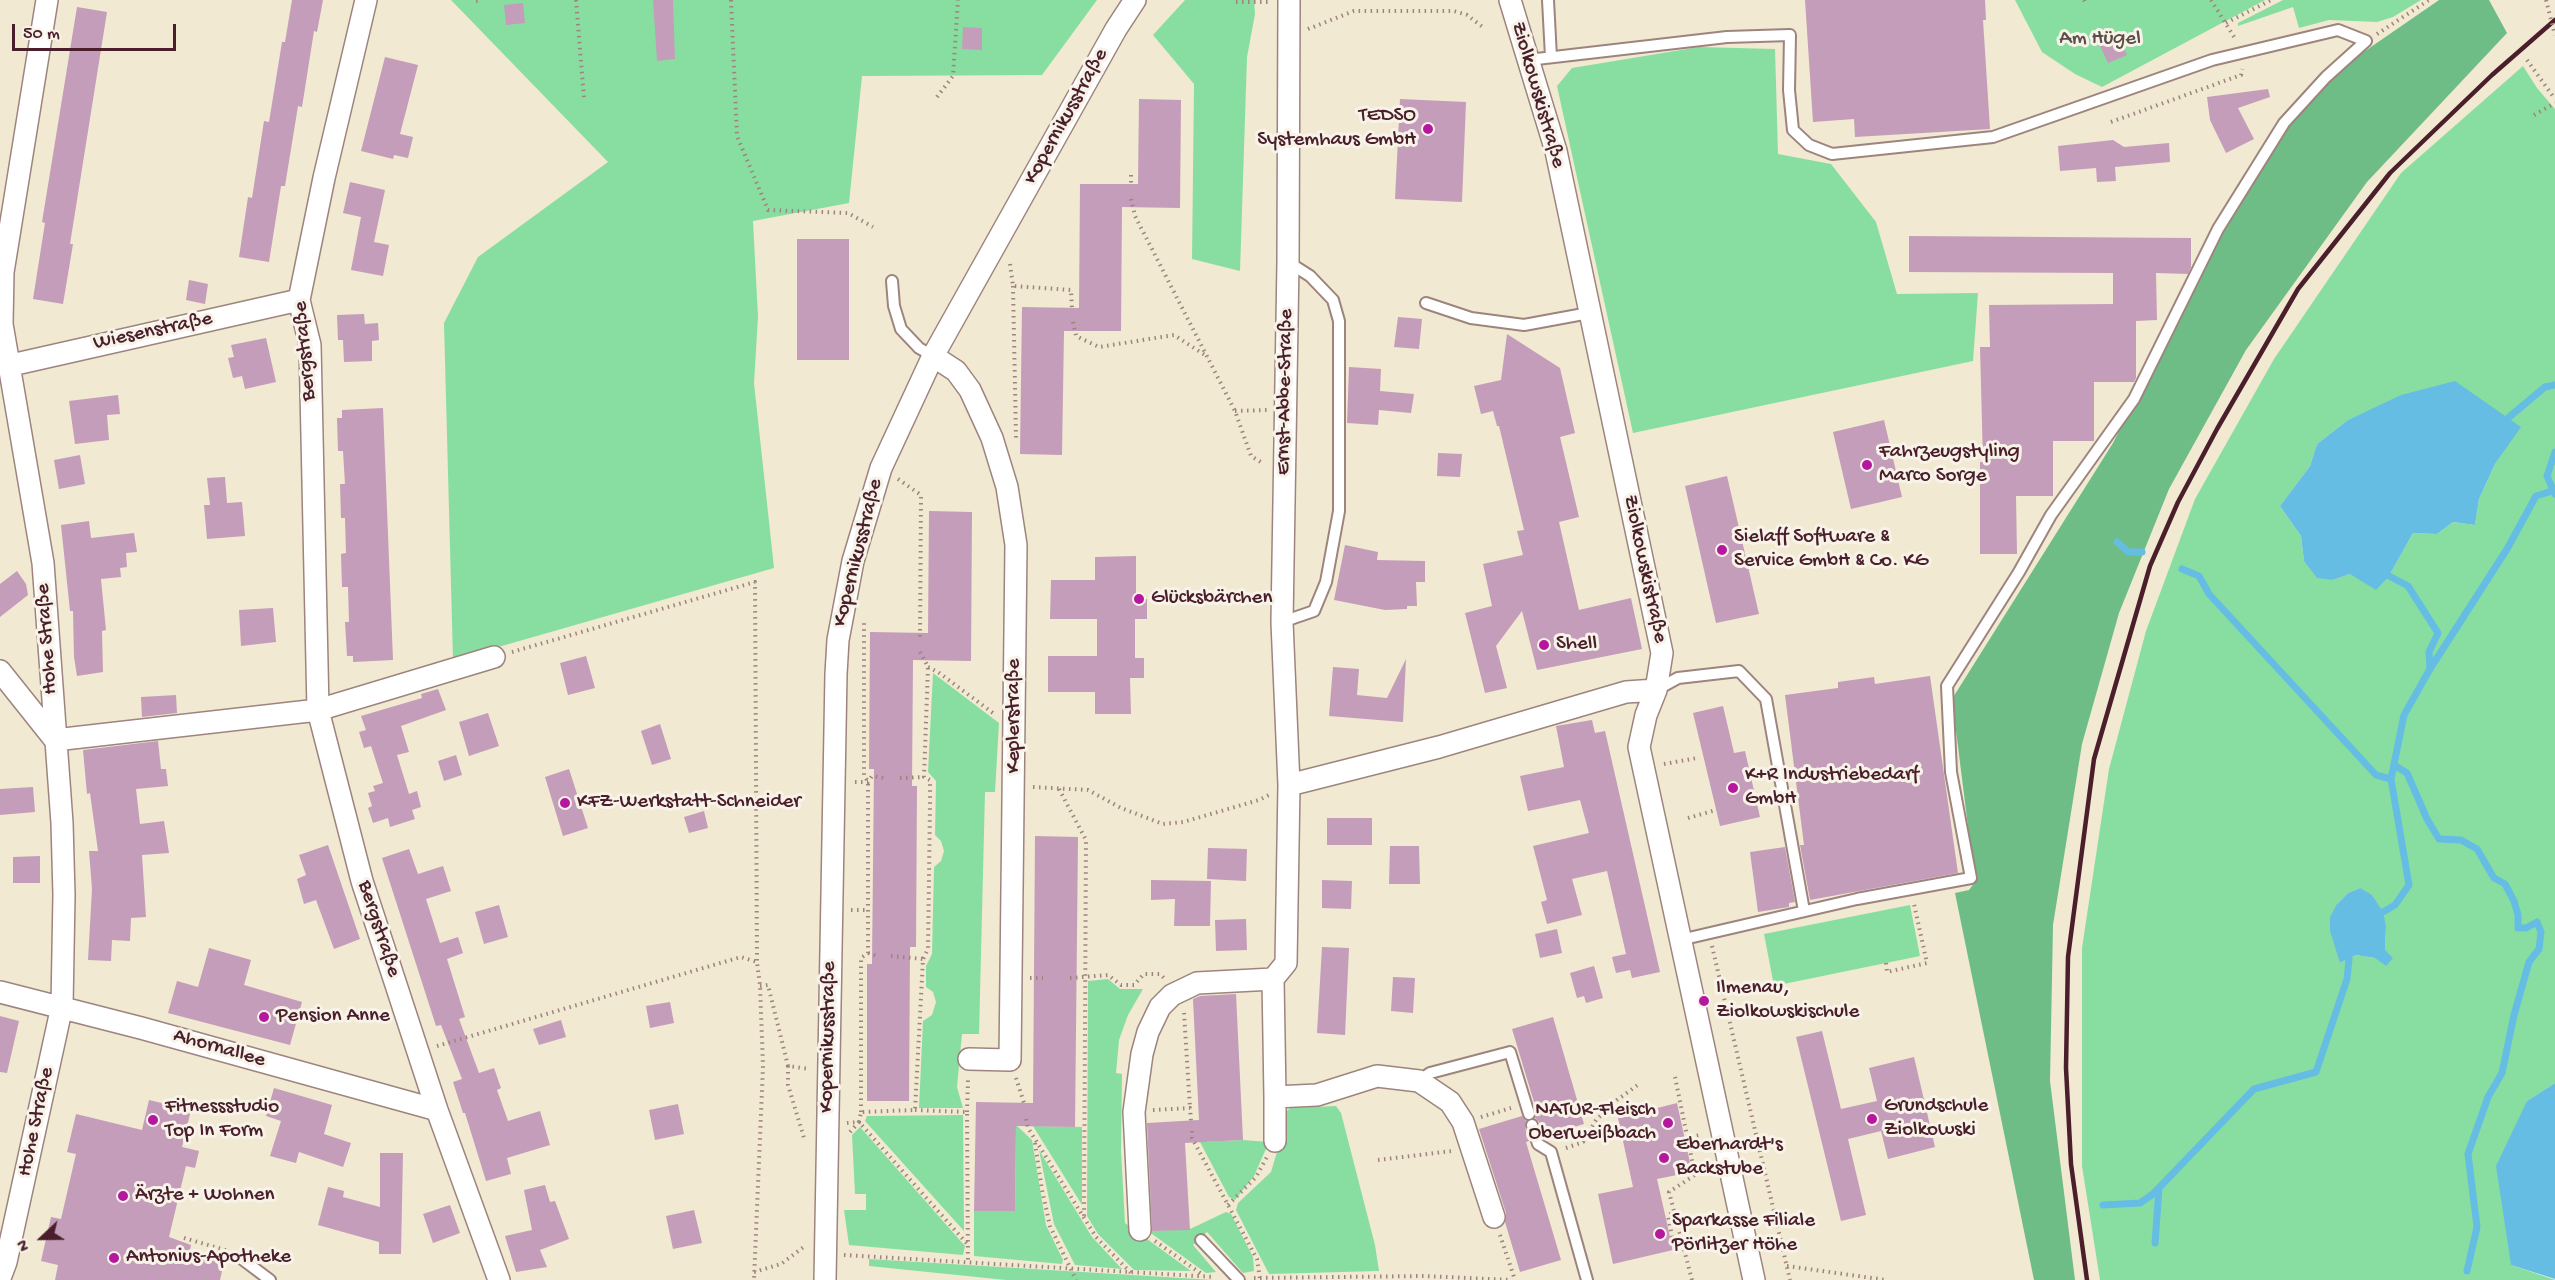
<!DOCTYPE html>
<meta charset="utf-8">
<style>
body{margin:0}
#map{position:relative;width:2555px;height:1280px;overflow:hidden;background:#f1e9d1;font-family:"Gochi Hand",sans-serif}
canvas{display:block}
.north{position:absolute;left:12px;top:1208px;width:60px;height:60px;-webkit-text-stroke:4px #f7f3e8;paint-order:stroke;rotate:248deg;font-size:16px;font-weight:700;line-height:24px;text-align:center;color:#4a1f2b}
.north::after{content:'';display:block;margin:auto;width:21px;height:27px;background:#4a1f2b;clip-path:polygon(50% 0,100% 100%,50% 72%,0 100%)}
.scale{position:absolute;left:12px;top:24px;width:164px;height:27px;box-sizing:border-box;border:3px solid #4a1f2b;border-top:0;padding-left:8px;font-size:18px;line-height:21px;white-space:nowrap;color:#4a1f2b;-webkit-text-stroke:4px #f7f3e8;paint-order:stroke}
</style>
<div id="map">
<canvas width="2555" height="1280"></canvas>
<div class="north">N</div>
<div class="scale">50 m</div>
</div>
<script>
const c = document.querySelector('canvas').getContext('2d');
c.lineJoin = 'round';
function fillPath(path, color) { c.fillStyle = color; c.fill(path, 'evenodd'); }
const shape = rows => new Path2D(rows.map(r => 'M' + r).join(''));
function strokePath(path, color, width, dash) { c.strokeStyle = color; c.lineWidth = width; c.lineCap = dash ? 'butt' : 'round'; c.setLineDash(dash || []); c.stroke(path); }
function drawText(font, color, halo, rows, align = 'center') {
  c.font = font + ' "Gochi Hand",sans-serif'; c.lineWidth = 6; c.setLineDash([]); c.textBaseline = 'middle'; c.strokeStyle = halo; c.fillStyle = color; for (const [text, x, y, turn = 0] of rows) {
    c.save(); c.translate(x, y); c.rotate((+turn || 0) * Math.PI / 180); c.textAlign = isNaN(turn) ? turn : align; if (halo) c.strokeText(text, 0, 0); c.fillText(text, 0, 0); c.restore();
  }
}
const green = shape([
 [451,0,1097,0,1042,75,862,76,849,203,753,221,758,317,754,383,774,568,453,660,444,323,478,257,608,162],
 [1185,0,1254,0,1255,14,1247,57,1240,271,1192,259,1194,84,1153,35],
 [2015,0,2265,0,2102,87,2075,74,2042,52],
 [2283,0,2421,0,2393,17,2377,22,2329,20,2299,28,2293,7,2238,26,2238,23],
 [1699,47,1775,49,1778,154,1831,164,1876,222,1897,294,1978,293,1973,361,1633,433,1557,86,1572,68],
 [2523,66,2537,88,2555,109,2555,1083,2527,1101,2511,1265,2555,1280,2100,1280,2082,1166,2082,948,2109,769,2146,631,2195,499,2274,359,2401,173],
 [2373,409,2505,449,2495,464,2479,499,2475,525,2453,522,2437,534,2413,533,2389,576,2350,574,2333,580,2304,561,2301,536,2280,506,2310,466,2317,444,2348,420],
 [2360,888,2386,926,2385,950,2375,958,2356,955,2340,963,2337,904,2348,893],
 [933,673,999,723,995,792,985,792,979,1034,962,1034,957,1087,963,1108,919,1108,923,1021,932,1015,936,1002,933,992,926,987,926,966,932,954,934,867,941,861,944,851,941,841,935,835,936,781,928,772],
 [1910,905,1920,956,1774,986,1764,934],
 [1108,979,1120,989,1143,989,1128,1015,1119,1040,1116,1073,1122,1074,1121,1151,1125,1223,1191,1271,1134,1270,1098,1234,1087,1216,1088,981],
 [1336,1106,1341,1113,1375,1245,1379,1271,1269,1274,1236,1210,1238,1203,1271,1172,1282,1135,1282,1116,1290,1108],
 [963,1115,964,1231,865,1121,867,1116],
 [1016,1125,1032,1140,1046,1225,1063,1260,1062,1264,974,1256,974,1211,1015,1211],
 [1033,1126,1082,1127,1082,1205],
 [860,1127,965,1246,963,1255,849,1245,844,1210,866,1210,866,1194,855,1194,852,1135],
 [1243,1140,1269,1142,1254,1176,1235,1200,1229,1197,1200,1142],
 [1039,1150,1092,1237,1122,1269,1075,1265,1054,1224],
 [1226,1212,1231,1214,1253,1257,1254,1271,1243,1273,1207,1232,1193,1245,1216,1272,1206,1273,1148,1231,1190,1229],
 [869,1259,1214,1280,1006,1280,869,1266]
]);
const forest = shape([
 [2439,0,2489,0,2507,33,2367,182,2246,350,2169,489,2119,613,2082,744,2053,925,2050,1081,2075,1280,2034,1280,1955,893,1969,890,1975,882,1952,699,2113,443,2204,265,2286,122,2342,67]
]);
const water = shape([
 [2455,381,2521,427,2495,464,2479,499,2475,525,2453,522,2437,534,2413,533,2389,576,2376,590,2350,574,2333,580,2317,578,2304,561,2301,536,2280,506,2310,466,2317,444,2348,420,2401,395],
 [2360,888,2372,895,2383,912,2386,926,2385,950,2393,958,2386,966,2375,958,2356,955,2340,963,2330,931,2330,917,2337,904,2348,893],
 [2555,1083,2555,1279,2511,1265,2496,1166,2527,1101]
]);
const stream = shape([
 [2508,418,2545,387,2555,385],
 [2555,452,2547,476,2555,494],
 [2117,542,2128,552,2142,552],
 [2182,569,2199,576,2209,594,2376,775,2391,779],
 [2389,576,2408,586,2438,633,2429,652,2430,669],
 [2394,765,2407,773,2427,819,2439,839,2461,840,2477,849,2494,878,2505,884,2514,901,2518,915,2518,928,2526,928,2537,922,2541,932,2539,949,2529,962,2514,1015,2502,1073,2488,1097,2468,1154,2477,1227,2467,1271],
 [2383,912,2395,905,2409,885,2391,779,2404,715,2430,669,2507,549,2536,496,2555,490],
 [2103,1205,2140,1203,2153,1194,2254,1089,2316,1072,2347,979,2349,959],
 [2155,1243,2159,1188]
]);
const building = shape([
 [292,0,323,0,317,32,314,31,302,107,298,106,285,186,281,186,269,262,239,257,248,197,252,198,264,121,269,122,282,42,285,42],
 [653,0,673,0,675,59,657,61],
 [1805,0,1985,0,1986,20,1983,20,1990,129,1855,137,1854,119,1813,122],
 [523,3,525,23,506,25,504,5],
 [77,7,107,12,70,244,73,244,63,304,33,299,45,223,42,222],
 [963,27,982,28,982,50,962,49],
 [2118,36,2127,55,2108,63,2099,44],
 [385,57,418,65,400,134,413,137,408,158,394,155,393,159,361,151],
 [2268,89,2270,97,2238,108,2254,139,2226,153,2210,120,2207,97],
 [1139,99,1181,100,1180,208,1122,207,1121,331,1064,331,1062,455,1020,454,1022,307,1079,308,1080,184,1138,184],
 [1400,99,1466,102,1462,202,1395,199],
 [2113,140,2124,147,2169,143,2170,162,2115,167,2116,181,2097,182,2096,168,2060,171,2058,146],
 [350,182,385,190,374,242,389,245,383,276,351,270,361,217,343,213],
 [1909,236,2191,238,2191,267,2188,274,2156,273,2157,320,2136,321,2136,378,2134,382,2094,382,2094,441,2053,441,2053,496,2016,496,2017,554,1980,554,1980,462,1983,462,1980,347,1990,347,1989,305,2113,304,2113,273,1909,272],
 [797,239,849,239,849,360,797,360],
 [189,280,208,284,205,304,186,300],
 [364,314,365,324,378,323,379,340,372,341,372,361,344,362,343,340,338,340,337,315],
 [1398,317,1422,319,1419,349,1394,347],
 [1507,334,1560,368,1575,433,1560,437,1579,517,1559,522,1579,610,1631,598,1642,649,1537,670,1522,611,1496,646,1507,688,1485,693,1465,613,1492,606,1483,564,1523,555,1517,531,1524,530,1499,426,1497,426,1493,411,1481,414,1474,386,1501,380],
 [266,338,276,382,245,389,242,376,233,378,228,358,234,357,231,345],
 [1349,367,1381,369,1380,391,1414,394,1411,413,1379,410,1378,425,1347,423],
 [118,395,120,414,107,415,109,440,75,444,69,401],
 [383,408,393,660,353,662,353,656,347,656,345,622,349,622,348,587,342,587,341,554,346,553,345,518,341,518,340,484,345,484,343,451,338,451,337,418,342,418,342,410],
 [1884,420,1902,497,1851,509,1833,432],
 [1438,453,1462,454,1460,477,1437,476],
 [80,455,85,484,59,489,54,460],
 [1727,476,1759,614,1716,623,1685,486],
 [225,477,227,503,242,502,245,536,207,539,204,505,210,505,207,478],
 [929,511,972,512,971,661,913,660,912,786,917,786,916,947,910,947,909,1101,867,1101,867,964,872,964,874,769,869,769,870,632,928,633],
 [89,521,91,538,134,533,137,552,126,553,127,567,120,568,121,577,101,579,106,630,102,631,103,672,77,676,74,657,73,611,70,611,61,525],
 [1345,545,1378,552,1377,560,1425,561,1425,582,1416,582,1417,606,1407,606,1407,609,1385,610,1334,600],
 [1136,556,1136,599,1147,599,1147,619,1135,619,1135,658,1144,658,1144,678,1130,678,1131,714,1095,714,1095,692,1048,692,1048,656,1097,656,1097,619,1050,619,1051,580,1095,580,1095,557],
 [17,571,26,584,28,595,0,617,0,584],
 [273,608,276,642,241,646,239,610],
 [586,656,595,688,568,695,560,663],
 [1406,659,1403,722,1329,716,1333,667,1359,669,1357,695,1387,698],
 [1930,676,1958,873,1810,900,1800,845,1804,845,1785,695,1838,688,1838,682,1874,677,1875,684],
 [438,689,446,710,401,726,409,752,397,755,409,794,417,791,421,807,412,810,415,819,390,827,388,818,373,823,368,808,372,806,368,793,375,791,373,786,383,783,371,746,364,748,359,732,366,730,361,716,422,698,421,694],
 [176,695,177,713,142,717,141,697],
 [1723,706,1734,753,1745,751,1760,817,1720,826,1693,713],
 [488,713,499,746,469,756,459,722],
 [1592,720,1595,733,1605,731,1660,972,1632,978,1630,970,1616,973,1612,957,1626,954,1607,871,1572,879,1582,915,1547,924,1541,902,1547,900,1533,846,1589,833,1580,800,1528,811,1520,776,1564,767,1556,726],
 [660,724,671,759,652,765,641,731],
 [158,741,161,769,166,769,168,786,136,789,140,824,164,821,169,853,142,855,146,917,131,918,130,941,112,940,111,961,88,960,92,889,89,851,98,851,90,793,87,794,83,750],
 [456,755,462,775,444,781,438,761],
 [569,769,588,828,563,836,545,777],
 [33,787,35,812,0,815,0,789],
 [704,811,708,828,689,833,684,817],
 [1327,818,1372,818,1372,845,1327,845],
 [1035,836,1078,837,1075,1127,1016,1126,1015,1211,974,1211,976,1102,1033,1103],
 [328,845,360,939,334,949,316,900,304,904,297,879,306,875,299,855],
 [1390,846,1419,846,1420,884,1389,884],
 [1785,847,1795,902,1789,903,1789,907,1758,912,1750,852],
 [1208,848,1247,849,1246,881,1207,879],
 [409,849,418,874,443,866,451,891,426,899,440,943,458,937,463,953,447,959,465,1017,459,1019,479,1073,494,1068,501,1088,497,1090,508,1121,540,1111,550,1145,507,1158,511,1174,486,1181,465,1113,463,1113,453,1082,462,1079,441,1025,436,1026,382,858],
 [40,856,40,883,13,883,13,857],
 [1151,880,1211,881,1210,926,1174,926,1175,899,1151,900],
 [1322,880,1352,881,1351,909,1322,908],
 [499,905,508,937,484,944,475,912],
 [1246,919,1247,950,1216,951,1215,920],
 [1557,929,1562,953,1540,958,1535,934],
 [1322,947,1349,948,1345,1035,1317,1033],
 [209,948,251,960,244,985,302,1002,290,1045,168,1013,177,981,198,987],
 [1594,966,1603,998,1586,1003,1584,996,1577,998,1570,973],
 [1393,977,1415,978,1413,1013,1391,1011],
 [1236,994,1243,1140,1185,1143,1190,1230,1152,1231,1147,1123,1199,1120,1193,999,1200,996],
 [670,1002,674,1023,650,1028,646,1006],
 [0,1016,19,1021,7,1073,0,1072],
 [1553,1017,1584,1124,1543,1136,1539,1122,1535,1118,1537,1112,1512,1029],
 [561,1020,566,1037,539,1045,533,1029],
 [1822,1031,1841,1109,1877,1101,1869,1068,1914,1057,1935,1147,1888,1159,1881,1131,1848,1139,1866,1215,1841,1221,1796,1037],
 [274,1088,332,1105,324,1134,351,1143,343,1167,299,1152,296,1163,270,1156,281,1121,266,1116],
 [149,1100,191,1110,182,1147,199,1151,195,1168,186,1166,169,1237,191,1245,190,1250,225,1258,220,1280,55,1280,58,1265,41,1261,51,1217,61,1219,76,1154,67,1152,76,1114,142,1130],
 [1677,1103,1692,1172,1657,1179,1673,1250,1613,1264,1598,1194,1633,1187,1618,1118],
 [678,1104,684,1134,655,1140,649,1110],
 [1522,1116,1526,1121,1525,1127,1529,1141,1526,1142,1561,1260,1520,1272,1505,1222,1506,1213,1479,1129],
 [380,1153,403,1153,401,1254,379,1254,379,1242,318,1225,328,1187,344,1191,343,1197,380,1207],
 [545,1185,550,1202,555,1201,569,1239,540,1250,547,1267,516,1272,505,1236,532,1230,524,1190],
 [450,1205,460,1233,433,1243,423,1214],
 [694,1210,702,1243,673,1249,666,1216]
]);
const path = shape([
 [576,0,584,98],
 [731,0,737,136,768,210,848,213,873,227],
 [2084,0,2087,5],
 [2211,0,2236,40],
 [476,1,481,0],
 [1236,2,1270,2],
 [2226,23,2271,0],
 [1308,29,1354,11,1454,11,1467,15,1484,28],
 [2377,34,2429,0],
 [2527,60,2555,99],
 [937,97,953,76,958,0],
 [2534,115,2555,103],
 [2111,122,2241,75,2242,69],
 [1131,175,1131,187],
 [1131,199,1135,216,1235,411,1251,456,1264,464],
 [1010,264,1013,286,1071,290,1072,310],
 [1013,286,1016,438],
 [1073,322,1076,336,1099,347,1174,335,1208,357],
 [1235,411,1267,410],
 [898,479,921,495,920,638],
 [512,652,755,582,757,962],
 [928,667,938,672,993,713],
 [1664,764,1697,758],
 [900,778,924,777],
 [855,782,868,782,872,776,884,778],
 [1033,787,1088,790,1121,808,1163,824,1183,822,1259,800,1269,795],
 [1059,789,1086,840,1084,1218],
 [1688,818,1716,810],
 [851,910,868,910],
 [1712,946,1790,1280],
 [868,953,877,956],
 [891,956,923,959],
 [1886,963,1887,972,1927,963,1914,904],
 [1030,978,1043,978],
 [1070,978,1108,975,1121,985,1134,985,1144,974,1160,974,1164,978],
 [760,986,768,985,788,1066,810,1069],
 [1184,1013,1190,1108],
 [437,1046,741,957,757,962,760,986,763,1066,754,1280],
 [788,1066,788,1085,805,1141],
 [1675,1077,1695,1175],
 [1016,1078,1024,1103],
 [915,1110,967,1112,968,1262],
 [1153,1110,1190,1108,1191,1121],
 [861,1112,861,958,868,953,868,782,864,775,864,623],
 [967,1112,968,1080],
 [1481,1117,1511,1108],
 [1026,1119,1028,1128,1096,1237,1131,1273],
 [847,1123,859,1122,861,1112,915,1110,923,959,928,949,930,805,930,780,924,777,928,667,920,652],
 [1192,1131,1192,1138,1257,1259,1260,1279],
 [850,1132,859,1122,969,1246],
 [1685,1138,1701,1135],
 [1035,1143,1042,1190,1050,1226,1076,1280],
 [1566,1148,1583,1142,1596,1120,1617,1100,1639,1084],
 [1378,1160,1452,1151],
 [1228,1205,1256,1177,1267,1157],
 [1500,1235,1515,1280],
 [184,1238,229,1251],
 [1155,1241,1203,1275],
 [1671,1241,1673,1241,1668,1216,1673,1212],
 [1673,1241,1692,1237],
 [844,1255,1214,1277],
 [1787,1266,1886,1280],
 [754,1272,781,1264,805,1246],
 [1254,1278,1424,1276,1511,1280],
 [1692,1280,1669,1192,1710,1165]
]);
const lane = shape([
 [1548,0,1551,57],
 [1528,60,1727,37,1790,35,1789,90,1793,130,1809,145,1832,154,1993,137,2212,60,2338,30,2366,41,2326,77,2284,123,2218,229,2134,399,2051,515,2019,572,1947,686,1951,772,1971,878,1857,899,1680,940],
 [892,281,894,306,901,329,919,348,933,356],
 [1426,303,1471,318,1524,325,1589,313],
 [1282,622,1314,611,1326,582,1339,511,1339,321,1333,300,1310,276,1288,262],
 [1656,690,1678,678,1739,671,1766,699,1804,911],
 [1419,1081,1430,1073,1510,1052,1529,1114],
 [1532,1125,1538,1144,1551,1152,1587,1280],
 [1201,1240,1239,1280],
 [242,1259,270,1280]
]);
const street = shape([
 [366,0,324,178,299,300,310,345,318,710,362,881,437,1110,499,1280],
 [1510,0,1556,151,1662,653,1656,690,1646,715,1639,747,1754,1280],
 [933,356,956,371,970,390,992,438,1007,487,1016,545,1010,1060,969,1059],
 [7,366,299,300],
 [0,671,55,740,318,710,494,657],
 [1289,785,1439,747,1626,692,1656,690],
 [1273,979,1275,1097,1317,1095,1377,1076,1419,1081,1450,1102,1463,1122,1494,1217],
 [0,992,141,1028,437,1110],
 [1275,1141,1275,1097],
 [1140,1230,1134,1112,1142,1054,1148,1032,1160,1007,1172,995,1197,983,1273,979,1286,963,1289,785,1282,622,1288,262,1289,0],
 [0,1278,6,1262,62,1006,64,895,62,823,43,563,2,324,3,272,47,0],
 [825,1280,836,674,838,640,853,561,881,468,933,356,1116,29,1135,0]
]);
const rail = shape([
 [2087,1280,2071,1164,2066,1068,2068,957,2094,759,2150,566,2178,502,2217,429,2298,289,2390,173,2492,75,2555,20]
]);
const pathBridge = shape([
 [2546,0,2555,35]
]);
const markers = [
 [1428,129,6,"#b5179e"],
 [1867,465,6,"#b5179e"],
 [1722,550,6,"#b5179e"],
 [1139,599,6,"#b5179e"],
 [1544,645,6,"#b5179e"],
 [1733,788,6,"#b5179e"],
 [565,803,6,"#b5179e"],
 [1704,1001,6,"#b5179e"],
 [264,1017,6,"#b5179e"],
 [1872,1119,6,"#b5179e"],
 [153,1120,6,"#b5179e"],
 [1668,1123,6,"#b5179e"],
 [1664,1158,6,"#b5179e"],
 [123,1196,6,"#b5179e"],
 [1660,1234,6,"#b5179e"],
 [114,1258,6,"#b5179e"]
];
const parkNames = [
 ["Am Hügel",2100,40]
];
const streetNames = [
 ["Ziolkowskistraße",1537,95,74],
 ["Kopernikusstraße",1067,117,-61],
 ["Wiesenstraße",153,332,-12],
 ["Bergstraße",306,351,-95],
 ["Ernst-Abbe-Straße",1286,392,-89],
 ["Kopernikusstraße",859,553,-76],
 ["Ziolkowskistraße",1644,569,78],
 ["Hohe Straße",48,639,-94],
 ["Keplerstraße",1015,716,-90],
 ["Bergstraße",378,929,72],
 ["Kopernikusstraße",829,1037,-89],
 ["Ahornallee",219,1049,16],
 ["Hohe Straße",37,1122,-78]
];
const poiNames = [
 ["TEDSO",1416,117,"right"],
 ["Systemhaus GmbH",1416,141,"right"],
 ["Fahrzeugstyling",1879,453],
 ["Marco Sorge",1879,477],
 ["Sielaff Software &",1734,538],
 ["Service GmbH & Co. KG",1734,562],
 ["Glücksbärchen",1151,599],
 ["Shell",1556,645],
 ["K+R Industriebedarf",1745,776],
 ["GmbH",1745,800],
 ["KFZ-Werkstatt-Schneider",577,803],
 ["Ilmenau,",1716,989],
 ["Ziolkowskischule",1716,1013],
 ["Pension Anne",276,1017],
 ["Grundschule",1884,1107],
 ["Ziolkowski",1884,1131],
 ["Fitnessstudio",165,1108],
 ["Top In Form",165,1132],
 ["NATUR-Fleisch",1656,1111,"right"],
 ["Oberweißbach",1656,1135,"right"],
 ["Eberhardt's",1676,1146],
 ["Backstube",1676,1170],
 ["Ärzte + Wohnen",135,1196],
 ["Sparkasse Filiale",1672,1222],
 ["Pörlitzer Höhe",1672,1246],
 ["Antonius-Apotheke",126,1258]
];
fillPath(green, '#88dea1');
fillPath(forest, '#6ebd87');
fillPath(water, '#66bde3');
strokePath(stream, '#66bde3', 7);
fillPath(building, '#c49dba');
strokePath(lane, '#9e847e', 14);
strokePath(street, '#9e847e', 24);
strokePath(path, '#9e847e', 4, [1.5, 4.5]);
strokePath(lane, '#fff', 10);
strokePath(street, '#fff', 21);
strokePath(rail, '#4a1f2b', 4.5);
strokePath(pathBridge, '#9e847e', 4, [1.5, 4.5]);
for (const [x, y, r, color] of markers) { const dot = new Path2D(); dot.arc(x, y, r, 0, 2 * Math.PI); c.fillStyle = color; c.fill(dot); strokePath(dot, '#f7f3e8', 2); }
drawText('21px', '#5a4f48', '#f7f3e8', parkNames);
drawText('21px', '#4a1f2b', '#f7f3e8', streetNames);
drawText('21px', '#4a1f2b', '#f7f3e8', poiNames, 'left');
</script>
